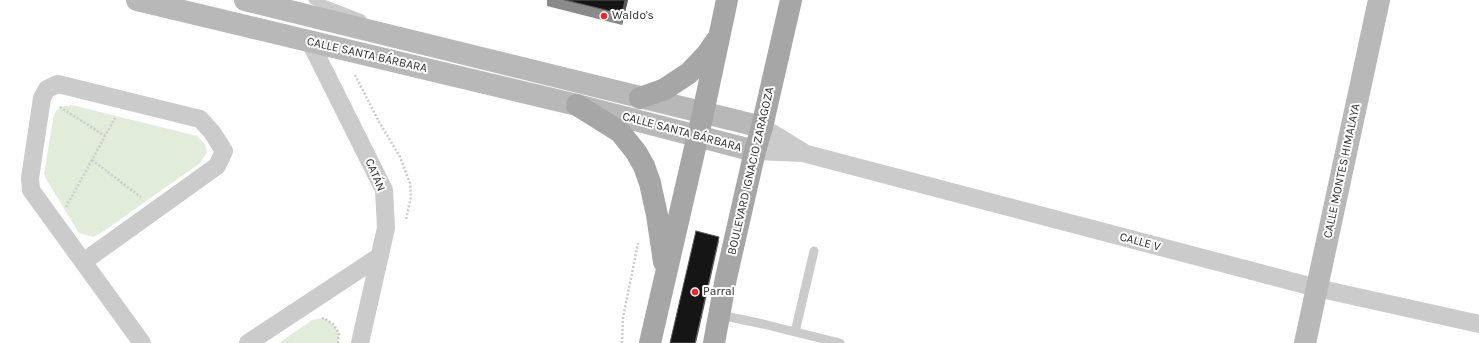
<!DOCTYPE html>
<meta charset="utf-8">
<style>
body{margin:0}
canvas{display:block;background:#fff}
</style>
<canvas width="1479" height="343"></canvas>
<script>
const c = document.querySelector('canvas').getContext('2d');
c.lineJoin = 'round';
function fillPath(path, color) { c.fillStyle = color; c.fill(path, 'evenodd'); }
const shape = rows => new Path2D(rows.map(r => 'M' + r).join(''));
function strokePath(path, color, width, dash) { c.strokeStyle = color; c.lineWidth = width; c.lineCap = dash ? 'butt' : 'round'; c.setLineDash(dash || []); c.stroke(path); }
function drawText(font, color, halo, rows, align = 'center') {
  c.font = font + ' Karla,sans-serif'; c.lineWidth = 4; c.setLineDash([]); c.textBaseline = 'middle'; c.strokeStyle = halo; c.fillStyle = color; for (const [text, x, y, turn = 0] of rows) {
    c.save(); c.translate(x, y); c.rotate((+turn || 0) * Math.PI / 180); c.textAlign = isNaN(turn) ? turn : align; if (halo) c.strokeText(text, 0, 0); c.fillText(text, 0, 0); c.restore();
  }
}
const green = shape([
 [72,105,197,136,205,144,207,152,200,163,104,231,93,237,79,233,48,182,44,174,54,114,60,107],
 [324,318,333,324,339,333,338,343,279,343,312,320]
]);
const path = shape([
 [355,75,378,120,400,157,410,183,411,196,406,220],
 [60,107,105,136],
 [92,160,141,197],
 [66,207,115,118],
 [322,319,324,318,333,324,339,333,338,343],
 [622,343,623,318,638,243]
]);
const lane = shape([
 [313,0,362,19],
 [720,315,763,324,840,343],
 [795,332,814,251]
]);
const street = shape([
 [310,42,384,190,386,228,360,343],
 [762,127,803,152],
 [755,151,803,153,1317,288,1479,324],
 [83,262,217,166,224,151,212,132,200,119,58,84,47,89,42,98,30,178,31,190,142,343],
 [248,343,380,256]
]);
const secondary = shape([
 [137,0,577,105,755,151],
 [245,0,762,127],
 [1305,343,1379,0]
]);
const primary = shape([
 [640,98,665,89,689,73,707,54,716,41],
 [577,105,620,132,636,152,644,166,650,183,657,215,664,262],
 [650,343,703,113,727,0],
 [714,343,726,278,755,151,762,127,791,0]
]);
const wall = shape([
 [547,0,628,0,622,25,547,6]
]);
const shadedWall = shape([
 [625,0,628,0,622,25,622,14],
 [719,237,719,241,696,343,695,343]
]);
const building = shape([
 [565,0,625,0,622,14,565,0],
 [696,231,719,237,695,343,670,343,696,231]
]);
const markers = [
 [604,16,4,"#ed2727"],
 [695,292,4,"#ed2727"]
];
const poiNames = [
 ["Waldo's",612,16],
 ["Parral",703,292]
];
const streetNames = [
 ["CALLE SANTA BÁRBARA",367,55,13],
 ["CALLE SANTA BÁRBARA",682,132,15],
 ["BOULEVARD IGNACIO ZARAGOZA",751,171,-77],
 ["CALLE MONTES HIMALAYA",1342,171,-78],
 ["CATÁN",375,175,67],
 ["CALLE V",1140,242,15]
];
fillPath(green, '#e2ecda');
strokePath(path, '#cbcbcb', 2.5, [2, 2]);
strokePath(lane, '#cbcbcb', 9);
strokePath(street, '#cbcbcb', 18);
strokePath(secondary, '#b8b8b8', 22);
strokePath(primary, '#a6a6a6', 22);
fillPath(wall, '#8a8a8a');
fillPath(shadedWall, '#5b5b5b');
fillPath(building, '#151515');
strokePath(building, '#5b5b5b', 1);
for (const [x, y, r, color] of markers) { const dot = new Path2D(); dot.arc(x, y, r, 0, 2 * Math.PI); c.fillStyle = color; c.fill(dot); strokePath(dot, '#fff', 1.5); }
drawText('12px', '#2e2e2e', '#fff', poiNames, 'left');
drawText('12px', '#2e2e2e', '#fff', streetNames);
</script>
